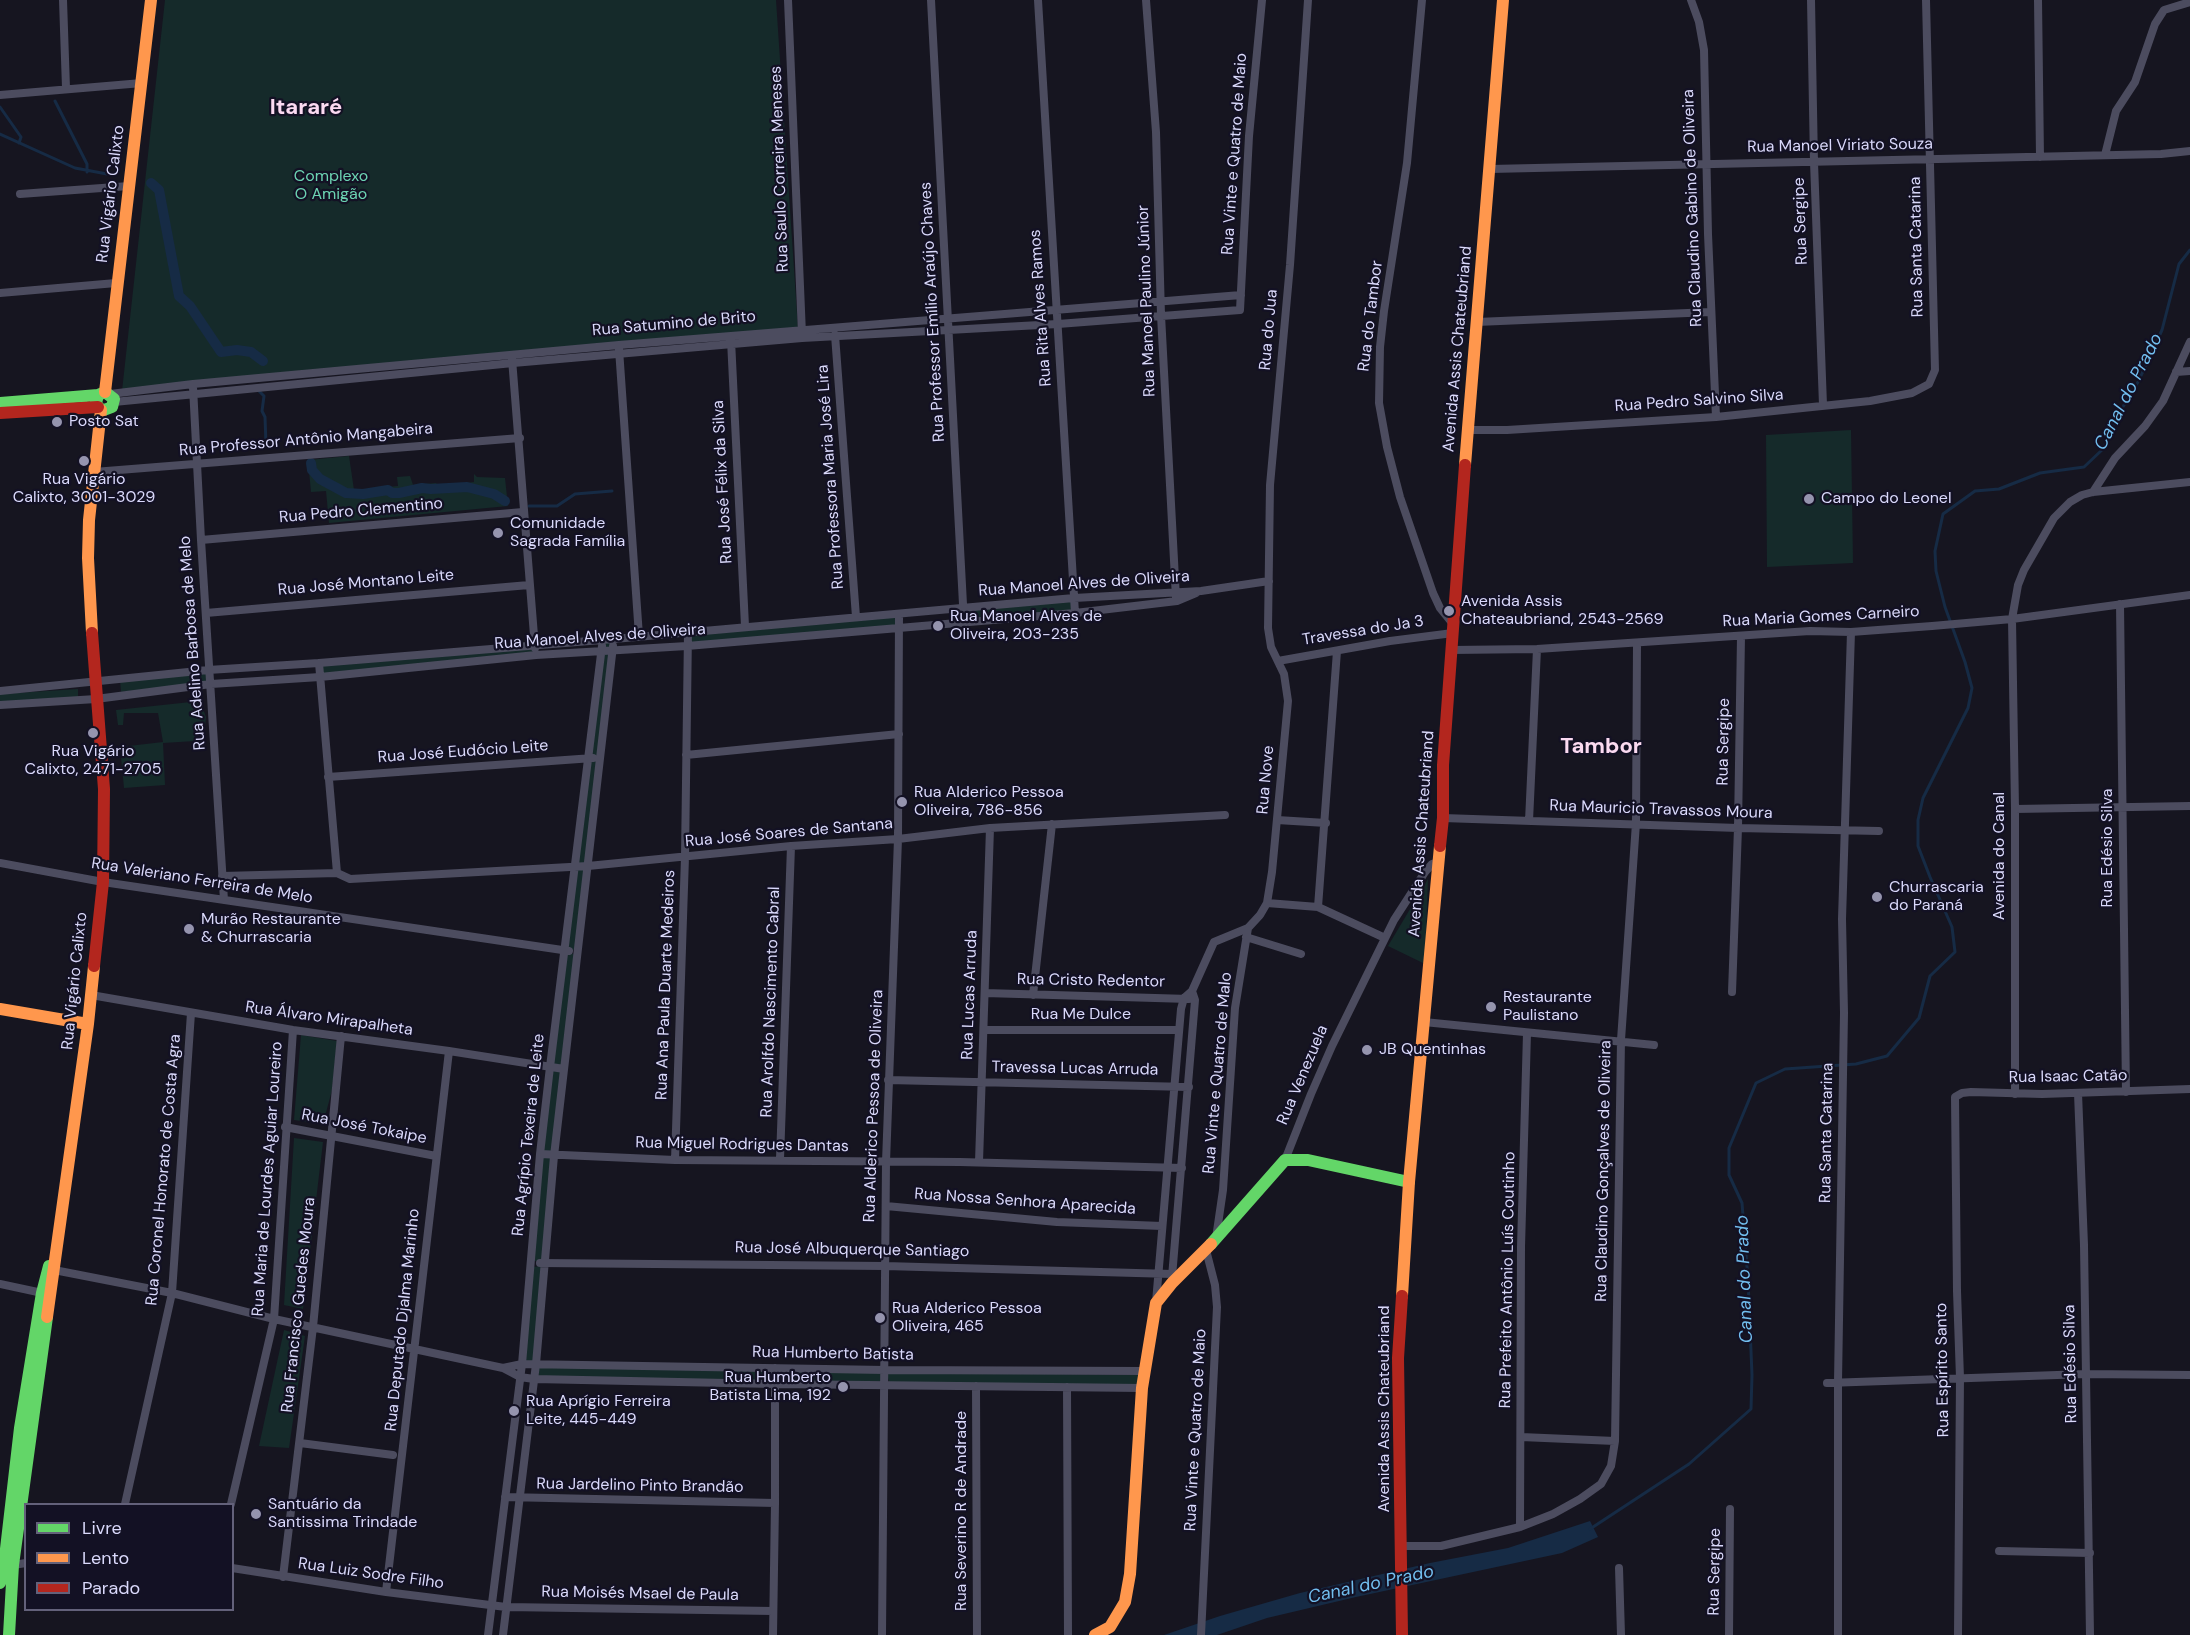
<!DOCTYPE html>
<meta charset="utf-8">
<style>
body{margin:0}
#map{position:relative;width:2190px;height:1635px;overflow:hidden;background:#161520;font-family:"DM Sans",sans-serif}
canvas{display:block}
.legend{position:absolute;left:24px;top:1503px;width:210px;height:108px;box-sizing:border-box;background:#131124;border:2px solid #63617a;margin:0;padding:8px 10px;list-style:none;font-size:18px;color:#dad9fb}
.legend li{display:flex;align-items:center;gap:12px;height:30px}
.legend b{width:30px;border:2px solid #63617a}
</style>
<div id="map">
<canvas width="2190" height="1635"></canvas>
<ul class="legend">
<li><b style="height:8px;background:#63d668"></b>Livre</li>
<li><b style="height:8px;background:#ff974d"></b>Lento</li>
<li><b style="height:8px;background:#b3261e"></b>Parado</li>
</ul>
</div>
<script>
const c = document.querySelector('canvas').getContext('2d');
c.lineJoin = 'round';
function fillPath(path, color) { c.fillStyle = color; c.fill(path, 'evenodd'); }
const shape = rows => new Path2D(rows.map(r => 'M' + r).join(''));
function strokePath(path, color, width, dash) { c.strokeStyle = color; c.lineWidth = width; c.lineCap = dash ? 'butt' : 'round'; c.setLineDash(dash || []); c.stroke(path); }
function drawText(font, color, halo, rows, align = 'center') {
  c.font = font + ' "DM Sans",sans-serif'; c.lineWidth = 4.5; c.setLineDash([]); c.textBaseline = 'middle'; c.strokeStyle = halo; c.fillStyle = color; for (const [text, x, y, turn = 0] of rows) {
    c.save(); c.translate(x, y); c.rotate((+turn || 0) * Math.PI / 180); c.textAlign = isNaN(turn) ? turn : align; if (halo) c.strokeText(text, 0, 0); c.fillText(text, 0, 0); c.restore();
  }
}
const green = shape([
 [165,0,776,0,798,329,122,391],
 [1851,430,1853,563,1767,567,1766,435],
 [349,456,354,490,398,486,397,477,410,476,413,485,436,483,438,486,474,482,474,474,477,477,505,478,508,506,329,523,326,491,311,492,308,460],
 [1073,600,1073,611,968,620,967,610],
 [897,617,897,627,690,643,690,634],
 [611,640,586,864,576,864,605,641],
 [533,647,533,653,323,675,321,665],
 [208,670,209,682,121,692,120,680],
 [78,689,78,698,0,702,0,694],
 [200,701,206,717,205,727,197,734,195,741,163,743,165,785,124,788,120,747,163,742,158,713,124,713,123,725,118,725,116,710],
 [577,868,585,868,575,950,568,949],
 [1428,879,1425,964,1388,946],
 [567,953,575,954,563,1066,553,1064],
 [301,1035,337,1041,332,1090,323,1124,294,1120],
 [551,1070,561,1072,552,1153,543,1151],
 [294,1138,323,1142,303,1309,284,1305],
 [542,1157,551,1158,542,1261,534,1261],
 [542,1266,533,1361,524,1361,533,1267],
 [284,1330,305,1336,289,1448,259,1446],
 [539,1367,772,1370,772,1381,538,1377],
 [777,1371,881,1372,881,1381,778,1381],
 [887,1372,1142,1375,1140,1386,889,1382]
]);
const water = shape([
 [1590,1521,1598,1537,1562,1553,1356,1597,1267,1618,1217,1635,1164,1635,1220,1616,1300,1593,1430,1563,1508,1548]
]);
const stream = shape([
 [55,101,87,164,87,172],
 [0,107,21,137,19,143],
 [0,134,75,168,107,174],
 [258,390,264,396,262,411,265,417,266,445,268,447],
 [529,506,557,506,575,494,612,491],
 [1590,1529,1689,1464,1751,1409,1752,1375,1748,1280,1742,1203,1729,1175,1729,1148,1756,1083,1785,1069,1856,1064,1887,1056,1919,1018,1930,976,1955,952,1952,927,1930,877,1918,846,1918,820,1923,798,1968,708,1972,688,1965,662,1945,607,1936,571,1935,551,1943,514,1975,491,1999,489,2040,473,2084,467,2103,449,2118,415,2138,382,2162,330,2179,264,2190,250]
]);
const canal = shape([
 [151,183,159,190,179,296,190,306,221,352,237,350,251,352,263,361],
 [311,463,312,470,320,479,346,493,363,494,388,490,392,493,399,493,422,488,431,489,467,487,494,494,505,501]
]);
const street = shape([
 [63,0,66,88],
 [788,0,802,334],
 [931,0,964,623],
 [1038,0,1075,613],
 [1146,0,1156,132,1161,315,1176,598],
 [1422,0,1407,163,1384,311,1380,347,1379,403,1387,447,1400,497,1433,593,1440,608,1453,624],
 [1691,0,1699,22,1704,50,1708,234,1716,417],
 [1811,0,1814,162,1823,405],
 [2038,0,2040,157],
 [0,95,142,83],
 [2105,155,2116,111,2135,82,2155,24,2164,10,2190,2],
 [1490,169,2161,154,2190,151],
 [20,194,129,186],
 [0,293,116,283],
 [1477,322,1711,312],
 [835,335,856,617],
 [731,340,745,626],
 [619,349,639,636],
 [512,359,535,648],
 [2176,372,2190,371],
 [193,387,201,540,224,900],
 [110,394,193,384,619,345,1241,295],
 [114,402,513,363,802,338,1058,324,1240,310,1249,136,1262,0],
 [1467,430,1507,430,1716,417,1870,401,1912,393,1929,384,1935,370,1926,0],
 [94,472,520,438],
 [2093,492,2115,458,2145,426,2163,401,2190,342],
 [201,540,523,512],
 [2120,604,2126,1092],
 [206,613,529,585],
 [1451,650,1537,649,1810,631,1851,632,1932,626,2012,619,2190,595],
 [1278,661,1390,641,1453,633],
 [319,663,337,873,350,879,588,866,791,846,898,839,990,828,1225,815],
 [0,691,208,670,319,663,614,639,1074,598,1201,591,1269,581],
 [0,705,96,699,211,684,320,677,536,655,687,646,1075,613,1177,601,1196,593],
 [686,755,899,734],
 [328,777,593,758],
 [2015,809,2190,806],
 [1443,818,1738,828,1879,831],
 [1277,820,1326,823],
 [1529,821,1537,649],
 [0,863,103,882,569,951],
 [222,876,337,873],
 [1267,903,1318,907,1385,938],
 [1318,907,1337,651],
 [1246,937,1301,954],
 [1732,992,1738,828,1741,636],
 [985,993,1189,999],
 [91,995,293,1030,449,1051,564,1069],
 [1033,995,1052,824],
 [1424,1022,1654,1045],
 [984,1030,1179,1030],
 [888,1080,1189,1087],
 [2078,1093,2084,1245,2090,1635],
 [2015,1094,2015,809,2012,619,2018,585,2024,570,2054,518,2070,502,2082,495,2093,492,2190,482],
 [285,1127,436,1156],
 [540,1154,675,1160,960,1162,1182,1168],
 [780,1159,791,846],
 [675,1160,685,857,688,632],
 [1285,1160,1311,1094,1332,1046,1394,920,1425,872,1432,864,1438,862],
 [979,1162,990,828],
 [886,1206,1057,1222,1162,1226],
 [1216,1238,1223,1190,1235,1008,1248,928],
 [540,1263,885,1266,1172,1274],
 [49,1269,172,1293,274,1319,503,1368,520,1377,534,1379,775,1384,1142,1388],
 [1172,1277,1195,1000,1192,991],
 [0,1284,47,1294],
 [1156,1302,1181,1009,1184,998,1192,991,1214,942,1248,928,1260,915,1267,903,1272,872,1288,701,1284,674,1271,647,1268,628,1270,485,1290,265,1308,0],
 [503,1368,522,1364,885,1370,1145,1371],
 [1827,1383,2086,1374,2190,1375],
 [976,1386,977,1635],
 [1067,1387,1068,1635],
 [1521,1437,1615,1441],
 [300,1443,393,1455],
 [505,1497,775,1503],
 [125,1504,172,1293,191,1013],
 [231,1504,274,1319,293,1030],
 [1520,1527,1521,1247,1527,1033],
 [1401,1546,1441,1546,1520,1527,1553,1514,1580,1499,1601,1484,1611,1466,1615,1441,1621,1040,1636,823,1637,643],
 [1999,1551,2090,1553],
 [13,1565,26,1563],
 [232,1568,386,1592,506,1607,773,1611],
 [1619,1568,1621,1635],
 [283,1577,313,1327,341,1036],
 [386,1592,449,1051],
 [488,1635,522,1364,540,1154,550,1067,602,646],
 [503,1635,536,1364,554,1156,613,646],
 [773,1635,775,1503,775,1368],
 [882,1635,886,1162,898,839,899,614],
 [1201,1635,1217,1307,1215,1285,1206,1250],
 [1729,1635,1730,1509],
 [1838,1635,1838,1382,1844,1013,1842,919,1851,632],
 [1958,1635,1960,1378,1957,1291,1955,1097,1962,1093,1971,1092,2042,1094,2190,1089]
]);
const fast = shape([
 [0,403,98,395,105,392,114,399,112,407,104,410,99,408,96,403,98,395],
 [1211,1244,1285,1160,1308,1160,1409,1182],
 [0,1583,4,1566,20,1428,42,1293,49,1266],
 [9,1635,13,1565,47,1317]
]);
const slow = shape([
 [105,392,151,0],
 [1465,465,1503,0],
 [92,633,88,558,89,520,101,410],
 [0,1009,88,1024],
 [1402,1296,1409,1182,1440,846],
 [47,1317,88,1024,94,966],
 [1095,1635,1110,1627,1125,1602,1130,1574,1142,1388,1156,1303,1172,1283,1211,1244]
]);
const jam = shape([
 [0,413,98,407],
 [92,633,104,789,103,882,94,966],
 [1440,846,1443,818,1443,765,1465,465],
 [1402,1296,1398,1358,1402,1635]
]);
const markers = [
 [57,422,6,"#9594ae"],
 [84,461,6,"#9594ae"],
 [1809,499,6,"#9594ae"],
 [498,533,6,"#9594ae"],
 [1449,611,6,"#9594ae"],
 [938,626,6,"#9594ae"],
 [93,733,6,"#9594ae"],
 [902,802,6,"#9594ae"],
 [1877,897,6,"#9594ae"],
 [189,929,6,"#9594ae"],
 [1491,1007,6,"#9594ae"],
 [1367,1050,6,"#9594ae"],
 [880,1318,6,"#9594ae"],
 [843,1387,6,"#9594ae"],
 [514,1411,6,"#9594ae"],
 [256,1514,6,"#9594ae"]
];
const streetNames = [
 ["Rua Manoel Viriato Souza",1840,146,-1],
 ["Rua Vinte e Quatro de Maio",1235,154,-86],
 ["Rua Saulo Correira Meneses",780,169,-92],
 ["Rua Vigário Calixto",111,194,-83],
 ["Rua Claudino Gabino de Oliveira",1693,208,-92],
 ["Rua Sergipe",1801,221,-92],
 ["Rua Santa Catarina",1917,247,-91],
 ["Rua Manoel Paulino Júnior",1147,301,-92],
 ["Rua Rita Alves Ramos",1041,308,-94],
 ["Rua Professor Emílio Araújo Chaves",933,312,-93],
 ["Rua do Tambor",1371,316,-83],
 ["Rua Satumino de Brito",674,324,-5],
 ["Rua do Jua",1269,330,-85],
 ["Avenida Assis Chateubriand",1458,349,-85],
 ["Rua Pedro Salvino Silva",1699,401,-4],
 ["Rua Professor Antônio Mangabeira",306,440,-5],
 ["Rua Professora Maria José Lira",831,477,-94],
 ["Rua José Félix da Silva",723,482,-93],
 ["Rua Pedro Clementino",361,511,-5],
 ["Rua José Montano Leite",366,583,-5],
 ["Rua Manoel Alves de Oliveira",1084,584,-4],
 ["Rua Maria Gomes Carneiro",1821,617,-3],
 ["Travessa do Ja 3",1363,631,-9],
 ["Rua Manoel Alves de Oliveira",600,637,-4],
 ["Rua Adelino Barbosa de Melo",193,643,-94],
 ["Rua Sergipe",1724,742,-89],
 ["Rua José Eudócio Leite",463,752,-4],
 ["Rua Nove",1266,780,-85],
 ["Rua Mauricio Travassos Moura",1661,810,2],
 ["Rua José Soares de Santana",789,833,-5],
 ["Avenida Assis Chateubriand",1422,834,-86],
 ["Rua Edésio Silva",2108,848,-90],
 ["Avenida do Canal",2000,856,-90],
 ["Rua Valeriano Ferreira de Melo",202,881,9],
 ["Rua Vigário Calixto",75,981,-84],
 ["Rua Cristo Redentor",1091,981,1],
 ["Rua Ana Paula Duarte Medeiros",666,985,-88],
 ["Rua Lucas Arruda",970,995,-88],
 ["Rua Arolfdo Nascimento Cabral",771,1002,-88],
 ["Rua Me Dulce",1081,1015],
 ["Rua Álvaro Mirapalheta",329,1019,8],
 ["Travessa Lucas Arruda",1075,1069,1],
 ["Rua Vinte e Quatro de Malo",1218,1073,-85],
 ["Rua Venezuela",1303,1075,-67],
 ["Rua Isaac Catão",2068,1077,-1],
 ["Rua Alderico Pessoa de Oliveira",874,1106,-88],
 ["Rua José Tokaipe",364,1127,11],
 ["Rua Santa Catarina",1827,1133,-89],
 ["Rua Agrípio Texeira de Leite",529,1135,-84],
 ["Rua Miguel Rodrigues Dantas",742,1145,1],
 ["Rua Coronel Honorato de Costa Agra",164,1170,-85],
 ["Rua Claudino Gonçalves de Oliveira",1604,1171,-89],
 ["Rua Maria de Lourdes Aguiar Loureiro",268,1179,-86],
 ["Rua Nossa Senhora Aparecida",1025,1202,4],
 ["Rua José Albuquerque Santiago",852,1250,1],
 ["Rua Prefeito Antônio Luís Coutinho",1508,1280,-89],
 ["Rua Francisco Guedes Moura",299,1305,-84],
 ["Rua Deputado Djalma Marinho",403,1320,-84],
 ["Rua Humberto Batista",833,1354,1],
 ["Rua Edésio Silva",2071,1364,-91],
 ["Rua Espírito Santo",1943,1370,-91],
 ["Avenida Assis Chateubriand",1385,1409,-90],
 ["Rua Vinte e Quatro de Maio",1196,1430,-87],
 ["Rua Jardelino Pinto Brandão",640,1486,1],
 ["Rua Severino R de Andrade",962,1511,-90],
 ["Rua Sergipe",1715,1572,-89],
 ["Rua Luiz Sodre Filho",371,1574,8],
 ["Rua Moisés Msael de Paula",640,1594,1]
];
const parkNames = [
 ["Complexo",331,177],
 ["O Amigão",331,195]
];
const poiNames = [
 ["Posto Sat",69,422],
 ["Rua Vigário",84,480,"center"],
 ["Calixto, 3001-3029",84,498,"center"],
 ["Campo do Leonel",1821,499],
 ["Comunidade",510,524],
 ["Sagrada Família",510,542],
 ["Avenida Assis",1461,602],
 ["Chateaubriand, 2543-2569",1461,620],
 ["Rua Manoel Alves de",950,617],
 ["Oliveira, 203-235",950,635],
 ["Rua Vigário",93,752,"center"],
 ["Calixto, 2471-2705",93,770,"center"],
 ["Rua Alderico Pessoa",914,793],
 ["Oliveira, 786-856",914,811],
 ["Churrascaria",1889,888],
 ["do Paraná",1889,906],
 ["Murão Restaurante",201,920],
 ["& Churrascaria",201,938],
 ["Restaurante",1503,998],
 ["Paulistano",1503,1016],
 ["JB Quentinhas",1379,1050],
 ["Rua Alderico Pessoa",892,1309],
 ["Oliveira, 465",892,1327],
 ["Rua Humberto",831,1378,"right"],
 ["Batista Lima, 192",831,1396,"right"],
 ["Rua Aprígio Ferreira",526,1402],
 ["Leite, 445-449",526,1420],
 ["Santuário da",268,1505],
 ["Santissima Trindade",268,1523]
];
const waterNames = [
 ["Canal do Prado",2129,392,-63],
 ["Canal do Prado",1745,1279,-92],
 ["Canal do Prado",1371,1585,-12]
];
const districtNames = [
 ["Itararé",306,108],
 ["Tambor",1601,747]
];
fillPath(green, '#152a2a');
fillPath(water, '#162b45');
strokePath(stream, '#162b45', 3);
strokePath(canal, '#162b45', 10);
strokePath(street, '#4c4c5f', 8);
strokePath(fast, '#63d668', 12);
strokePath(slow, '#ff974d', 12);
strokePath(jam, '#b3261e', 12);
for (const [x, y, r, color] of markers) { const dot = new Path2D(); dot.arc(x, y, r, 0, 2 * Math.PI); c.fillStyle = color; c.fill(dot); strokePath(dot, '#131124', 2); }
drawText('16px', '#dad9fb', '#131124', streetNames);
drawText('16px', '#6cd3b2', '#131124', parkNames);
drawText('16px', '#dad9fb', '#131124', poiNames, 'left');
drawText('italic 18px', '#72beef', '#131124', waterNames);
drawText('bold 22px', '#fbdaf1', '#131124', districtNames);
</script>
